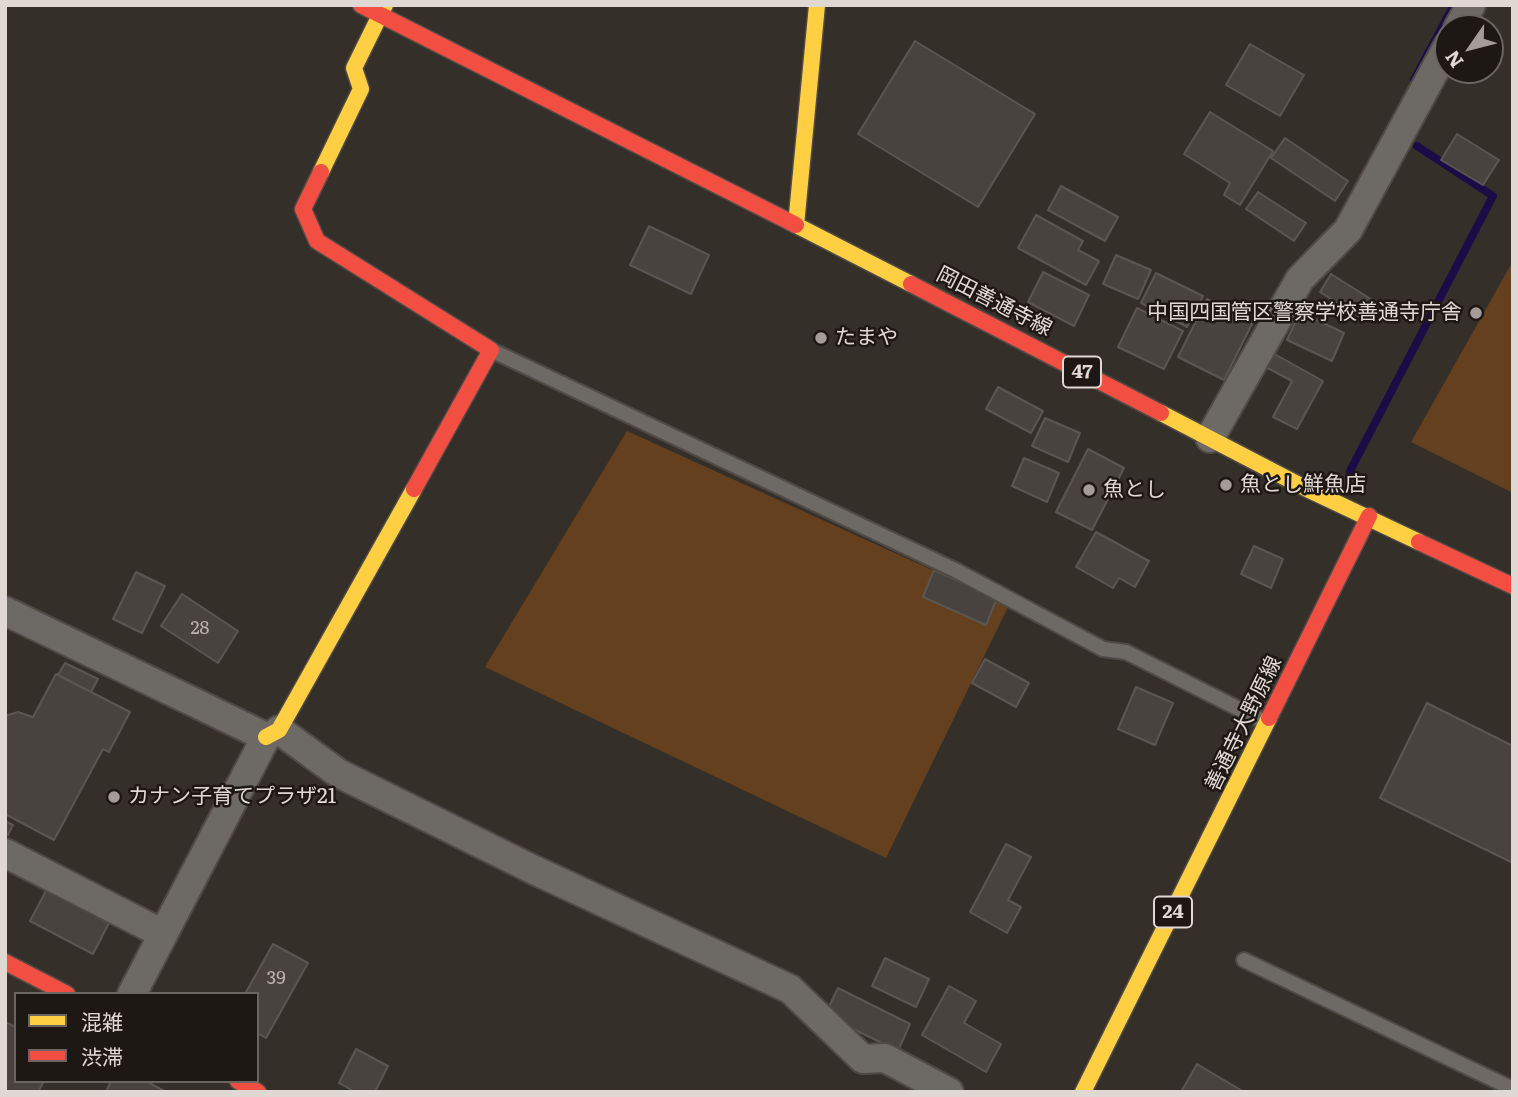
<!DOCTYPE html>
<meta charset="utf-8">
<style>
body{margin:0}
#map{position:relative;width:1518px;height:1097px;overflow:hidden;background:#352f2a;font-family:Literata,"Noto Sans JP",serif}
canvas{display:block}
.frame{position:absolute;inset:0;border:7px solid #e0d8d2;pointer-events:none}
.legend{position:absolute;left:14px;top:992px;width:245px;height:91px;box-sizing:border-box;background:#1d1814;border:2px solid #6b6560;margin:0;padding:9px 12px;list-style:none;font-size:21px;color:#e0d8d2}
.legend li{display:flex;align-items:center;gap:14px;height:35px}
.legend b{width:35px;border:2px solid #6b6560}
.north{position:absolute;left:1434px;top:14px;width:70px;height:70px;box-sizing:border-box;background:#1d1814;border:2px solid #6b6560;border-radius:50%;rotate:235deg;font-size:19px;font-weight:700;line-height:28px;text-align:center;color:#e0d8d2}
.north::after{content:'';display:block;margin:auto;width:24px;height:32px;background:#a49d97;clip-path:polygon(50% 0,100% 100%,50% 72%,0 100%)}
</style>
<div id="map">
<canvas width="1518" height="1097"></canvas>
<div class="frame"></div>
<ul class="legend">
<li><b style="height:9px;background:#ffcf43"></b>混雑</li>
<li><b style="height:9px;background:#f24e42"></b>渋滞</li>
</ul>
<div class="north">N</div>
</div>
<script>
const c = document.querySelector('canvas').getContext('2d');
c.lineJoin = 'round';
function fillPath(path, color) { c.fillStyle = color; c.fill(path, 'evenodd'); }
const shape = rows => new Path2D(rows.map(r => 'M' + r).join(''));
function strokePath(path, color, width, dash) { c.strokeStyle = color; c.lineWidth = width; c.lineCap = dash ? 'butt' : 'round'; c.setLineDash(dash || []); c.stroke(path); }
function drawText(font, color, halo, rows, align = 'center') {
  c.font = font + ' Literata,"Noto Sans JP",serif'; c.lineWidth = 5; c.setLineDash([]); c.textBaseline = 'middle'; c.strokeStyle = halo; c.fillStyle = color; for (const [text, x, y, turn = 0] of rows) {
    c.save(); c.translate(x, y); c.rotate((+turn || 0) * Math.PI / 180); c.textAlign = isNaN(turn) ? turn : align; if (halo) c.strokeText(text, 0, 0); c.fillText(text, 0, 0); c.restore();
  }
}
const green = shape([
 [1513,261,1513,493,1411,442],
 [627,431,1009,605,886,858,485,667]
]);
const stream = shape([
 [1414,80,1454,5],
 [1350,471,1493,196,1417,146]
]);
const building = shape([
 [915,41,1035,114,978,207,858,134,915,41],
 [1250,44,1304,75,1280,116,1226,85,1250,44],
 [1210,112,1273,151,1240,205,1224,195,1230,183,1184,154,1210,112],
 [1457,134,1499,160,1483,185,1441,160,1457,134],
 [1285,138,1348,181,1335,201,1271,158,1285,138],
 [1061,186,1118,217,1105,241,1048,210,1061,186],
 [1258,192,1306,223,1294,241,1246,209,1258,192],
 [1036,215,1083,241,1078,250,1099,261,1086,285,1018,248,1036,215],
 [649,226,709,255,691,294,630,265,649,226],
 [1116,255,1151,270,1138,299,1103,284,1116,255],
 [1043,272,1089,295,1074,326,1028,302,1043,272],
 [1156,273,1203,296,1187,327,1141,303,1156,273],
 [1331,274,1377,303,1366,321,1320,292,1331,274],
 [1207,299,1253,322,1224,380,1178,357,1207,299],
 [1137,308,1183,331,1164,369,1118,347,1137,308],
 [1300,312,1344,333,1332,361,1287,340,1300,312],
 [1269,351,1323,381,1297,429,1273,417,1292,381,1262,365,1269,351],
 [998,387,1043,411,1031,433,986,409,998,387],
 [1045,418,1080,433,1068,462,1032,446,1045,418],
 [1088,449,1124,468,1092,530,1056,512,1088,449],
 [1024,458,1059,473,1047,502,1012,486,1024,458],
 [1096,532,1149,561,1135,587,1119,578,1113,588,1076,567,1096,532],
 [1254,546,1283,559,1271,588,1241,574,1254,546],
 [934,570,997,598,986,625,923,597,934,570],
 [136,572,165,586,142,633,113,619,136,572],
 [182,594,238,631,218,663,161,626,182,594],
 [985,659,1029,683,1016,707,972,683,985,659],
 [65,663,98,679,91,692,58,675,65,663],
 [56,674,130,712,109,752,103,749,54,840,5,814,5,716,18,712,33,717,56,674],
 [1136,687,1173,703,1155,745,1118,729,1136,687],
 [1427,703,1513,746,1513,863,1380,798,1427,703],
 [5,821,13,825,8,835,5,833,5,821],
 [1006,844,1031,857,1008,900,1021,907,1007,933,970,912,1006,844],
 [47,889,109,923,93,954,30,921,47,889],
 [273,944,308,963,266,1038,257,1033,257,994,245,994,273,944],
 [885,958,929,979,916,1007,872,986,885,958],
 [949,986,976,1001,964,1023,1001,1044,986,1072,922,1035,949,986],
 [838,988,910,1024,898,1051,825,1015,838,988],
 [5,1022,16,1027,16,1081,44,1081,38,1092,5,1092,5,1022],
 [356,1049,388,1066,375,1092,355,1092,339,1083,356,1049],
 [1197,1064,1244,1092,1181,1092,1197,1064],
 [111,1081,146,1081,166,1092,106,1092,111,1081]
]);
const lane = shape([
 [493,351,957,571,1103,649,1126,652,1265,722],
 [1244,960,1513,1089]
]);
const street = shape([
 [1458,28,1471,5],
 [1210,438,1300,279,1348,230,1448,46],
 [5,611,266,737,132,994],
 [279,730,338,773,532,869,790,989,863,1059,885,1058,949,1092],
 [5,853,163,934]
]);
const slow = shape([
 [817,5,796,225,911,284],
 [321,172,361,89,354,68,385,5],
 [1161,413,1307,489,1419,542],
 [266,737,279,730,414,489],
 [1083,1092,1269,718]
]);
const jam = shape([
 [361,5,796,225],
 [321,172,303,209,317,241,491,350,414,489],
 [911,284,1161,413],
 [1419,542,1513,586],
 [1269,718,1369,516],
 [5,962,67,994],
 [238,1081,258,1092]
]);
const markers = [
 [1476,313,7,"#a49d97"],
 [821,338,7,"#a49d97"],
 [1226,485,7,"#a49d97"],
 [1089,490,7,"#a49d97"],
 [114,797,7,"#a49d97"]
];
const numberNames = [
 ["28",200,629],
 ["39",276,979]
];
const shields = [
 [1082,372,38],
 [1173,912,38]
];
const shieldNames = [
 ["47",1082,372],
 ["24",1173,912]
];
const streetNames = [
 ["岡田善通寺線",994,302,27],
 ["善通寺大野原線",1244,724,-64]
];
const poiNames = [
 ["中国四国管区警察学校善通寺庁舎",1462,313,"right"],
 ["たまや",835,338],
 ["魚とし鮮魚店",1240,485],
 ["魚とし",1103,490],
 ["カナン子育てプラザ21",128,797]
];
fillPath(green, '#65401e');
strokePath(stream, '#1a0c47', 8);
fillPath(building, '#48433f');
strokePath(building, '#5a5651', 2);
strokePath(lane, '#504a46', 18);
strokePath(street, '#504a46', 32);
strokePath(slow, '#504a46', 19);
strokePath(jam, '#504a46', 19);
strokePath(lane, '#6d6965', 14);
strokePath(street, '#6d6965', 28);
strokePath(slow, '#ffcf43', 16);
strokePath(jam, '#f24e42', 16);
for (const [x, y, r, color] of markers) { const dot = new Path2D(); dot.arc(x, y, r, 0, 2 * Math.PI); c.fillStyle = color; c.fill(dot); strokePath(dot, '#1d1814', 2.5); }
drawText('18px', '#bab3ad', null, numberNames);
for (const [x, y, w] of shields) { const box = new Path2D(); box.roundRect(x - w / 2, y - 15.5, w, 31, 5); c.fillStyle = '#1d1814'; c.fill(box); strokePath(box, '#e0d8d2', 2); }
drawText('bold 19px', '#e0d8d2', null, shieldNames);
drawText('21px', '#e0d8d2', '#1d1814', streetNames);
drawText('21px', '#e0d8d2', '#1d1814', poiNames, 'left');
</script>
